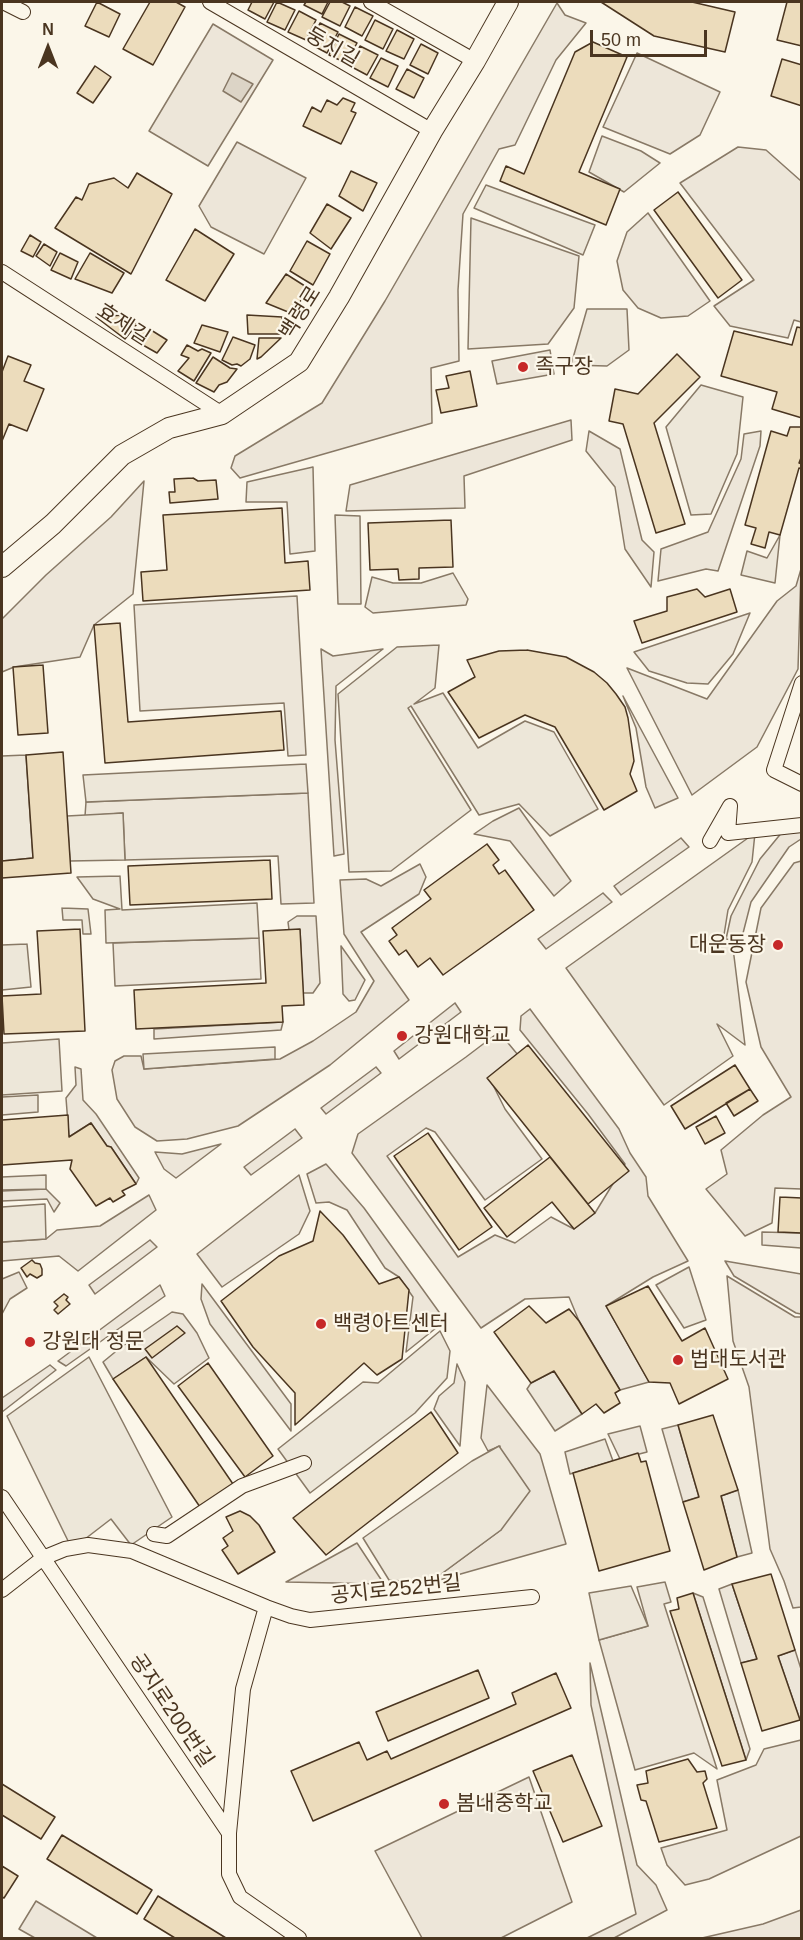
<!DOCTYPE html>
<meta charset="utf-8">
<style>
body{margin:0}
#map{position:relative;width:803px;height:1940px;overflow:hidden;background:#fbf6e9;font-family:Arial,sans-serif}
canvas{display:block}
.frame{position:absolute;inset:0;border:3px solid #4a3520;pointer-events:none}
.north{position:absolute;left:18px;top:18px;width:60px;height:60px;-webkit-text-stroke:4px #fbf6e9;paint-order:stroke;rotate:0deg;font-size:16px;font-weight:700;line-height:24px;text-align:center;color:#4a3520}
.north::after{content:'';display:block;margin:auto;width:21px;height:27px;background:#4a3520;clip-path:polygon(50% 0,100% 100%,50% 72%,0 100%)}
.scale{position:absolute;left:590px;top:30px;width:117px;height:27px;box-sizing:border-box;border:3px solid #4a3520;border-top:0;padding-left:8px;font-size:18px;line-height:21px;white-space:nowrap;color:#4a3520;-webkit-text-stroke:4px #fbf6e9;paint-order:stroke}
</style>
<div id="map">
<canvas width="803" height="1940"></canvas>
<div class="frame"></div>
<div class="north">N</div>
<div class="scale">50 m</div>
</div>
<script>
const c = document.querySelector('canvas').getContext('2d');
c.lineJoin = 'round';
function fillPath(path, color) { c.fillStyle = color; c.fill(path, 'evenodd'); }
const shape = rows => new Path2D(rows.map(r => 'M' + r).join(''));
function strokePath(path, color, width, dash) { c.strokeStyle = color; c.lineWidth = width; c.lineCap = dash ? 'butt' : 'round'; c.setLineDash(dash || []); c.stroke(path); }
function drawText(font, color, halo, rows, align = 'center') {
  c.font = font + ' Arial,"Noto Sans KR",sans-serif'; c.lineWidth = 4.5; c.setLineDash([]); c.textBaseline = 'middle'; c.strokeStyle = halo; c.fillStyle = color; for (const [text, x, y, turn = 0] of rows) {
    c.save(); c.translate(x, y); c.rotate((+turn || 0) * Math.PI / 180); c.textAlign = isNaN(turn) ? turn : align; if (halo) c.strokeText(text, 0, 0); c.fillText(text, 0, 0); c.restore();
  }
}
const green = shape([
 [557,3,565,15,586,23,556,60,515,145,499,149,463,214,458,290,459,361,431,368,432,423,240,478,231,468,235,456,322,403,385,301,557,3],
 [213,24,273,60,208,166,149,131,213,24],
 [637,53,720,92,700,135,670,154,603,127,637,53],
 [237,142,306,178,264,254,211,227,199,206,237,142],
 [738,147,766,150,801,181,801,322,794,320,788,338,730,326,714,306,754,280,680,183,738,147],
 [648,213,710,301,688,316,661,318,638,308,623,290,617,261,627,232,648,213],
 [471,218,579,256,574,308,548,344,468,349,471,218],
 [550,350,554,374,497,384,492,361,550,350],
 [571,420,572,440,464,476,465,508,346,511,350,485,571,420],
 [589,431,620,449,642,540,654,552,651,587,625,549,615,487,586,451,589,431],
 [761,431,760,446,718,571,706,569,658,581,661,549,708,532,741,459,744,434,761,431],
 [144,481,133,594,94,625,80,657,14,667,2,672,2,619,46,575,111,517,144,481],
 [801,569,798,669,757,747,692,795,627,668,707,699,777,601,796,586,801,569],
 [297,596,306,755,288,756,284,703,140,711,134,605,297,596],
 [750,613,733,654,708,684,687,683,649,671,634,652,750,613],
 [321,649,333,656,383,649,336,686,335,740,344,854,334,856,321,649],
 [623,696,678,798,655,808,646,787,636,728,623,696],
 [308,793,314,903,281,904,278,856,125,860,123,813,85,816,86,802,308,793],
 [519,808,571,881,554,896,510,841,474,834,493,821,519,808],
 [801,827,801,839,789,847,751,902,741,941,726,939,731,916,760,859,783,831,801,827],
 [681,838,689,847,621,895,614,886,681,838],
 [801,861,801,1189,775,1188,772,1223,745,1236,706,1189,727,1174,721,1150,763,1115,791,1097,761,1047,746,982,761,908,794,863,801,861],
 [420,864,426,877,419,894,361,932,409,1000,330,1065,238,1126,187,1139,157,1141,135,1127,117,1099,112,1070,115,1061,124,1056,141,1056,144,1069,280,1059,313,1041,356,1012,374,981,344,934,340,880,366,879,381,886,420,864],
 [603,893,612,902,546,949,538,939,603,893],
 [297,916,316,916,320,983,313,993,303,993,300,930,289,930,288,922,297,916],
 [259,938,261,979,115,986,113,943,259,938],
 [341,946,365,980,355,1000,349,1001,343,994,341,946],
 [455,1003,461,1012,399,1059,394,1051,455,1003],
 [530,1009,619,1129,630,1153,646,1177,648,1196,688,1261,653,1277,606,1306,649,1382,620,1390,579,1321,569,1297,525,1299,481,1328,352,1153,358,1134,466,1057,499,1032,518,1055,491,1081,505,1109,542,1159,485,1200,435,1132,426,1128,387,1156,458,1257,495,1235,515,1243,551,1217,574,1229,595,1213,625,1164,588,1114,520,1030,521,1016,530,1009],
 [283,1022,281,1030,154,1039,154,1029,283,1022],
 [75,1067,81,1069,83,1100,96,1114,139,1178,136,1184,111,1147,107,1146,91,1123,69,1137,66,1098,76,1085,75,1067],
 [376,1067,381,1073,326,1114,321,1108,376,1067],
 [38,1095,38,1112,2,1115,2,1097,38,1095],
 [295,1129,302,1138,251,1175,244,1167,295,1129],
 [221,1144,176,1178,164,1169,155,1152,182,1154,221,1144],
 [326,1164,364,1208,439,1312,441,1324,406,1352,413,1297,399,1277,385,1268,347,1210,329,1202,316,1203,307,1174,326,1164],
 [299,1175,310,1211,299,1234,222,1287,197,1254,299,1175],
 [46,1189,60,1203,54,1212,47,1199,2,1201,2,1191,46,1189],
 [149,1195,156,1210,78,1271,59,1256,2,1261,2,1242,46,1239,57,1230,100,1226,149,1195],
 [762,1232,801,1233,801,1248,762,1245,762,1232],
 [150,1240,157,1247,95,1294,89,1285,150,1240],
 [725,1261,801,1274,801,1314,796,1313,734,1276,725,1261],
 [19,1272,27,1288,10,1299,2,1314,2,1279,19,1272],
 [727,1276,795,1317,801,1317,801,1607,793,1608,784,1581,770,1549,749,1387,733,1341,727,1276],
 [160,1285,165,1296,66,1366,58,1361,160,1285],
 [172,1312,183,1314,197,1333,209,1358,174,1384,146,1357,113,1379,103,1362,120,1348,172,1312],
 [457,1364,465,1382,460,1446,434,1409,439,1396,454,1383,457,1364],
 [50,1365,56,1370,2,1412,2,1398,50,1365],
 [487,1385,540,1454,566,1544,429,1583,501,1530,500,1446,488,1451,481,1438,487,1385],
 [678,1425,699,1497,683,1502,662,1429,678,1425],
 [640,1426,647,1452,620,1459,608,1434,640,1426],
 [357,1543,384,1584,286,1582,357,1543],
 [665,1582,671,1602,664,1604,717,1769,694,1753,635,1770,599,1640,648,1626,637,1587,665,1582],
 [732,1584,757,1659,741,1663,719,1589,732,1584],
 [693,1593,703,1597,750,1749,746,1760,693,1593],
 [795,1650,801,1669,802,1720,800,1720,778,1656,795,1650],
 [590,1663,637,1865,656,1885,667,1910,614,1938,587,1938,636,1914,591,1705,590,1663],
 [801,1740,801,1836,709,1879,685,1885,667,1865,661,1848,727,1830,717,1780,756,1765,764,1749,801,1740],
 [529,1777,572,1902,501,1938,422,1938,375,1851,529,1777],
 [36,1901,97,1938,35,1938,19,1929,36,1901],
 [801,1910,801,1938,702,1938,763,1924,801,1910]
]);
const parking = shape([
 [602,136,641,151,660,163,624,192,589,172,602,136],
 [486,185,595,225,583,255,474,208,486,185],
 [587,309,627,309,629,350,607,366,571,365,587,309],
 [701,385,743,397,737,454,711,514,691,515,666,427,701,385],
 [313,467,315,551,290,554,287,502,246,502,247,482,313,467],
 [335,515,360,516,361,604,338,604,335,515],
 [780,535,775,583,741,575,747,551,767,558,780,535],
 [453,573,468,599,466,605,373,613,365,607,372,577,393,583,421,583,453,573],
 [439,645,435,688,414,704,443,693,478,748,525,721,554,732,598,809,550,836,519,804,479,815,411,706,408,708,471,810,391,871,349,872,338,694,397,647,439,645],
 [26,755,33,858,2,861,2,756,26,755],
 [306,764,308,793,86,802,83,775,306,764],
 [123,813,125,860,70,861,67,816,123,813],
 [755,833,752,862,728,910,723,941,733,948,745,1045,717,1024,733,1056,664,1105,566,968,755,833],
 [120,876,122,910,257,903,259,938,106,943,105,910,120,909,93,899,77,877,120,876],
 [62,908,88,909,91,934,83,934,82,920,63,920,62,908],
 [27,944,31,987,2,990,2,945,27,944],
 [59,1039,62,1091,2,1095,2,1043,59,1039],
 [275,1047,275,1059,144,1069,143,1054,275,1047],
 [46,1175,46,1189,2,1190,2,1177,46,1175],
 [45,1204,46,1239,2,1242,2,1207,45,1204],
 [689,1267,706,1320,684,1328,656,1285,689,1267],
 [202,1284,291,1404,291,1431,210,1324,201,1299,202,1284],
 [440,1331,450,1351,447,1378,415,1413,310,1493,278,1449,363,1382,378,1383,440,1331],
 [89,1357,172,1517,131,1545,111,1519,72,1549,7,1416,89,1357],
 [554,1371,582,1414,555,1431,527,1389,531,1383,554,1371],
 [605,1439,613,1461,570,1474,565,1452,605,1439],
 [499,1446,530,1491,501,1530,429,1583,389,1580,363,1538,472,1461,499,1446],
 [738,1490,752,1553,737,1557,721,1496,738,1490],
 [631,1586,648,1626,599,1640,589,1593,631,1586]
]);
const water = shape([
 [232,73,253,84,241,102,223,91,232,73]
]);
const building = shape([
 [97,2,120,14,109,37,85,26,97,2],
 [150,2,176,2,185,7,153,65,123,49,150,2],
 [252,2,274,2,265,19,248,10,252,2],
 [277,2,295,10,285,30,267,22,277,2],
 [306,2,328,2,322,14,304,5,306,2],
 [330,2,342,2,350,6,340,26,322,17,330,2],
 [601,2,692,2,735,12,725,52,654,36,601,2],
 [787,2,802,2,802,46,777,40,787,2],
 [355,7,373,16,362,36,345,27,355,7],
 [299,11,316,20,306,40,288,32,299,11],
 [375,20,393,29,383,49,365,40,375,20],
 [320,23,338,32,327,53,310,44,320,23],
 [397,30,414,39,404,59,386,51,397,30],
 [339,34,357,43,346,63,329,55,339,34],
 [593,42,627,57,579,172,620,189,606,225,500,181,506,166,524,174,575,52,593,42],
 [421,44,438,53,428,74,410,65,421,44],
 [360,46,378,55,367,75,350,66,360,46],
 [381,58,398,66,388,87,370,78,381,58],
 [782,59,802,65,802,106,771,96,782,59],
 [95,66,111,77,93,103,77,93,95,66],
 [407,69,424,78,414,98,396,89,407,69],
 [343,98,355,103,351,111,356,113,341,144,303,126,312,107,321,112,327,100,337,105,343,98],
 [351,171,377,183,363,211,339,196,351,171],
 [137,173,172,194,131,274,55,228,76,197,82,200,89,184,114,178,128,188,137,173],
 [678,192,742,280,718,298,654,210,678,192],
 [327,204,351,218,331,249,310,233,327,204],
 [195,229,234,254,205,301,166,280,195,229],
 [30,235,41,242,33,257,21,251,30,235],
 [307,241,330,254,313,285,290,271,307,241],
 [44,244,57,252,50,266,36,256,44,244],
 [60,253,78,262,71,279,51,270,60,253],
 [90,253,124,273,112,293,75,279,90,253],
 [286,274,308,288,293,314,266,303,286,274],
 [124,315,137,324,125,339,96,317,124,315],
 [247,315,282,317,281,334,248,334,247,315],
 [143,325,167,340,157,353,134,340,143,325],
 [202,325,228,332,220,352,194,343,202,325],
 [797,327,802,328,802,418,772,409,777,392,721,376,734,331,792,345,797,327],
 [233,337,255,345,250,359,241,366,237,364,232,365,222,360,233,337],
 [259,338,281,338,261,357,257,359,259,338],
 [187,345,198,351,202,349,211,353,194,381,178,371,189,358,181,355,187,345],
 [677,354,700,377,654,423,685,524,656,533,623,424,609,421,615,389,638,394,677,354],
 [8,356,31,365,24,381,44,389,27,431,9,424,2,441,2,372,8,356],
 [213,357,230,368,237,369,227,382,219,385,214,392,196,383,213,357],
 [470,371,477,406,441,413,436,390,449,388,446,376,470,371],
 [790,427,802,427,802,455,799,463,802,464,802,469,799,468,780,535,769,532,765,548,751,544,756,528,745,525,771,431,787,436,790,427],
 [193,478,198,481,216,480,218,499,170,503,169,492,175,492,174,479,193,478],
 [282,508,285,563,308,561,310,590,143,601,141,572,167,570,163,515,282,508],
 [451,520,453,567,419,568,419,579,399,580,398,569,370,570,368,523,451,520],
 [697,589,705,597,730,589,737,612,642,643,634,621,667,611,667,597,697,589],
 [120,623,128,722,281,711,284,750,105,763,94,625,120,623],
 [527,650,566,657,594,672,607,683,616,694,625,707,628,718,634,761,630,774,637,791,604,810,555,727,525,715,479,738,448,692,475,677,467,660,499,651,527,650],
 [43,665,48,733,18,735,13,667,43,665],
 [63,752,71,873,2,878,2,861,33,858,26,755,63,752],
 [487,844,499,860,493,865,499,874,505,870,534,910,443,975,430,958,418,967,406,950,399,955,389,941,397,935,392,928,431,899,424,890,487,844],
 [270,860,272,899,130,905,128,866,270,860],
 [80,929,85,1031,4,1034,2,996,41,994,37,931,80,929],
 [300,929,304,1005,282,1006,283,1022,136,1029,134,990,266,983,263,931,300,929],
 [528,1045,629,1171,588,1204,487,1078,528,1045],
 [735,1065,750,1089,685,1129,671,1106,735,1065],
 [750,1089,758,1101,734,1116,726,1103,750,1089],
 [68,1115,69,1137,91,1123,107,1146,111,1147,136,1184,122,1191,125,1195,113,1202,110,1198,96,1206,70,1169,72,1160,2,1165,2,1120,68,1115],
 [716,1116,725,1133,705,1144,696,1127,716,1116],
 [428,1133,492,1227,459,1250,394,1156,428,1133],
 [550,1157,595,1213,574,1229,552,1202,507,1237,484,1208,550,1157],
 [780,1197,802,1198,802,1233,778,1232,780,1197],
 [320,1211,343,1235,379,1284,399,1277,409,1290,402,1359,377,1375,364,1363,295,1425,295,1393,253,1347,221,1301,279,1256,313,1241,320,1211],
 [32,1260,35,1263,40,1264,42,1269,42,1275,37,1278,30,1274,27,1277,21,1268,32,1260],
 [648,1286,682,1341,705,1328,728,1379,679,1404,670,1383,649,1382,606,1306,648,1286],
 [64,1294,68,1297,66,1300,70,1304,58,1314,54,1310,58,1306,54,1302,64,1294],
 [529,1306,546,1323,569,1309,579,1321,620,1390,615,1393,620,1403,604,1413,596,1404,582,1414,554,1371,531,1383,494,1332,529,1306],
 [177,1326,185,1333,152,1358,145,1349,177,1326],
 [146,1357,233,1484,200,1507,113,1379,146,1357],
 [208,1363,273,1456,245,1477,178,1386,208,1363],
 [431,1412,458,1453,326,1555,293,1518,431,1412],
 [713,1415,738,1490,721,1496,737,1557,704,1570,683,1502,699,1497,678,1425,713,1415],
 [638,1453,641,1462,646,1461,670,1551,599,1571,573,1473,638,1453],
 [240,1511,250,1516,259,1525,275,1552,238,1574,222,1550,228,1546,223,1538,233,1531,226,1517,240,1511],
 [771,1574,795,1650,778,1656,800,1720,762,1731,741,1663,757,1659,732,1584,771,1574],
 [693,1593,746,1760,722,1766,670,1611,679,1609,677,1598,693,1593],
 [478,1670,489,1698,388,1741,376,1712,478,1670],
 [556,1673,571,1708,313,1821,291,1771,359,1742,367,1760,387,1751,391,1759,516,1704,512,1693,556,1673],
 [572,1755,602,1826,563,1842,533,1771,572,1755],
 [688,1759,697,1772,705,1771,707,1779,703,1783,717,1828,659,1842,646,1801,641,1800,637,1785,648,1783,646,1771,688,1759],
 [2,1784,55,1817,41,1839,2,1815,2,1784],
 [62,1835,152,1890,137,1914,47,1859,62,1835],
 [2,1866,18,1876,4,1898,2,1897,2,1866],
 [158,1896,226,1938,175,1938,144,1919,158,1896]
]);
const street = shape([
 [3,2,23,12],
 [210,2,432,131],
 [371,2,475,61],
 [2,272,222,414],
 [802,683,774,770,802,784],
 [710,841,730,806,728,833,802,825],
 [2,1497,229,1833,229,1874,240,1897,299,1938],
 [154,1534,167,1536,242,1486,304,1463],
 [2,1590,43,1558,65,1549,88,1545,132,1551,266,1607,243,1689,229,1833],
 [266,1607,291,1616,310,1620,532,1597]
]);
const secondary = shape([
 [2,567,53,524,122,455,169,428,222,414,299,362,339,297,432,131,475,61,508,2]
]);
const markers = [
 [523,367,6,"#c62828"],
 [778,945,6,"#c62828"],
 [402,1036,6,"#c62828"],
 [321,1324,6,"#c62828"],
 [30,1342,6,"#c62828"],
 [678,1360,6,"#c62828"],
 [444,1804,6,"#c62828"]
];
const streetNames = [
 ["둥지길",332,48,30],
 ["백령로",301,313,-58],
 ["효제길",123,325,33],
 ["공지로252번길",396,1590,-6],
 ["공지로200번길",171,1711,56]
];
const poiNames = [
 ["족구장",535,367],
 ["대운동장",766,945,"right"],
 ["강원대학교",414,1036],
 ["백령아트센터",333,1324],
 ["강원대 정문",42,1342],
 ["법대도서관",690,1360],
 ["봄내중학교",456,1804]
];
fillPath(green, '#ede6d9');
strokePath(green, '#887966', 1.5);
fillPath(parking, '#ede7d9');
strokePath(parking, '#887966', 1.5);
fillPath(water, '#dcd4c6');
strokePath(water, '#887966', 1.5);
fillPath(building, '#ecdcbc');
strokePath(building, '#4a3520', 1.5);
strokePath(street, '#4a3520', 16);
strokePath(secondary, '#4a3520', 22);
strokePath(street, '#fbf6e9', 14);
strokePath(secondary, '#fbf6e9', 20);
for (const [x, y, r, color] of markers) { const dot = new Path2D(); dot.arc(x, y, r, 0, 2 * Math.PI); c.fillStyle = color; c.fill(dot); strokePath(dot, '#fbf6e9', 2); }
drawText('21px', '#4a3520', '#fbf6e9', streetNames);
drawText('21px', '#4a3520', '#fbf6e9', poiNames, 'left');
</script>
